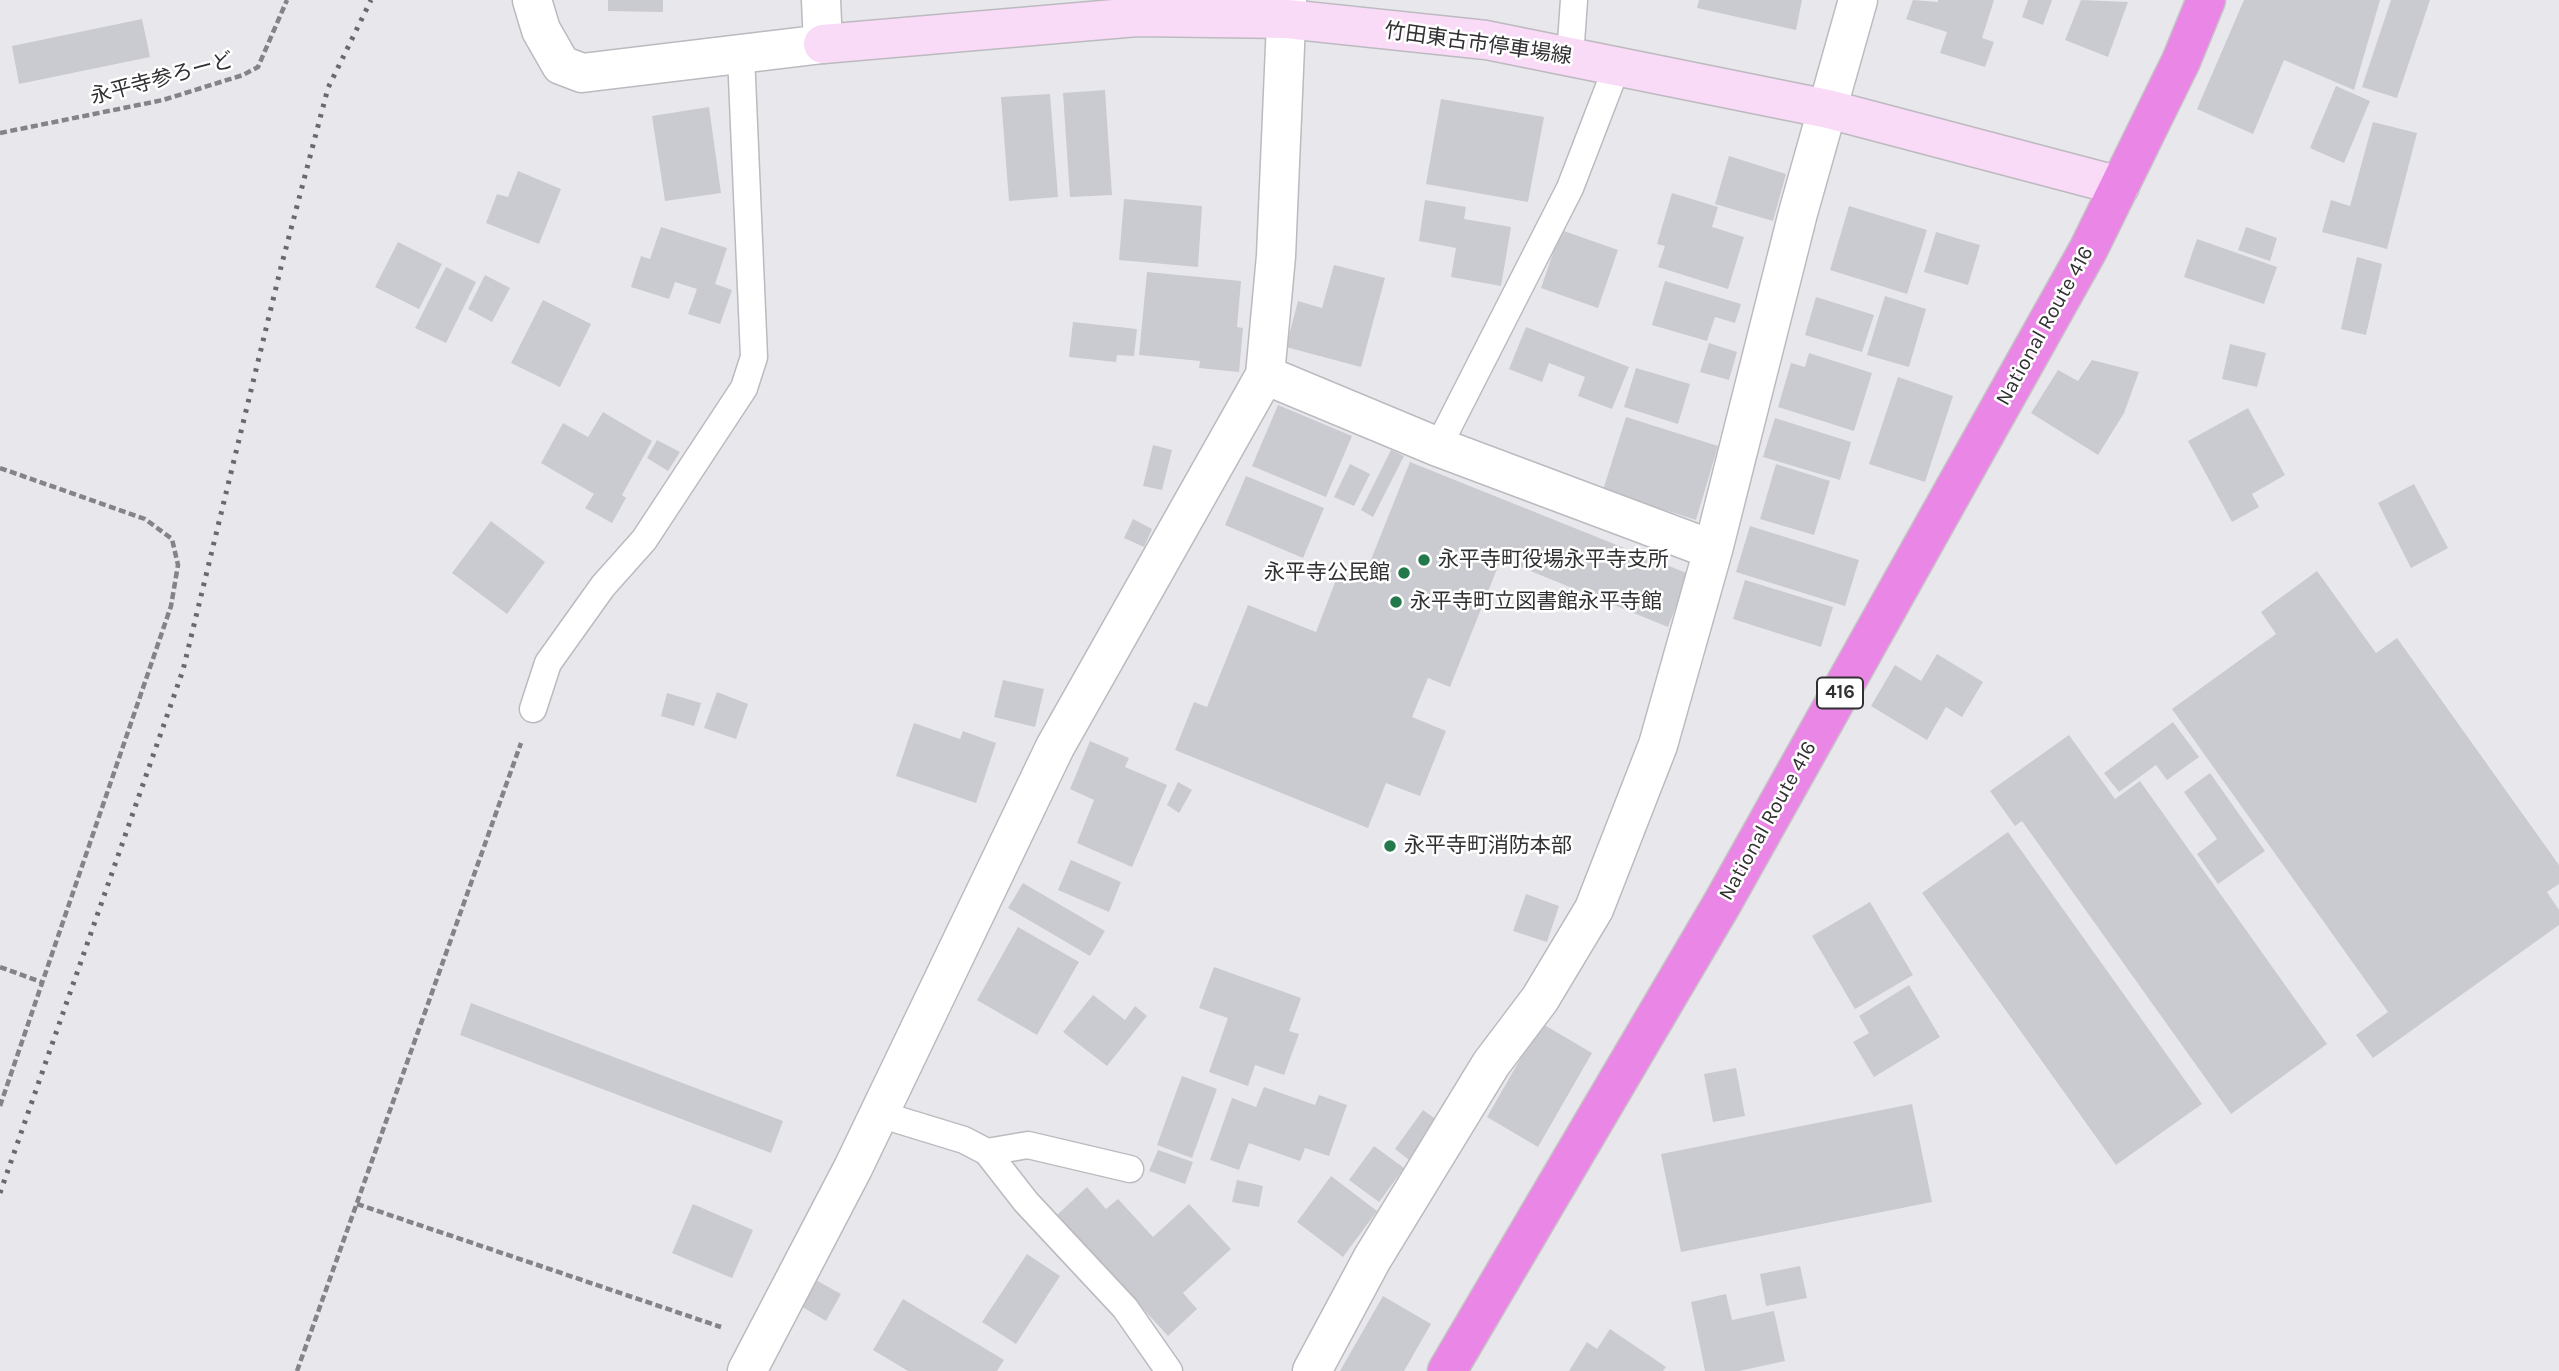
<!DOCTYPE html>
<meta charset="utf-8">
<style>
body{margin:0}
canvas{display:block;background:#e8e7ec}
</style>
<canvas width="2559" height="1371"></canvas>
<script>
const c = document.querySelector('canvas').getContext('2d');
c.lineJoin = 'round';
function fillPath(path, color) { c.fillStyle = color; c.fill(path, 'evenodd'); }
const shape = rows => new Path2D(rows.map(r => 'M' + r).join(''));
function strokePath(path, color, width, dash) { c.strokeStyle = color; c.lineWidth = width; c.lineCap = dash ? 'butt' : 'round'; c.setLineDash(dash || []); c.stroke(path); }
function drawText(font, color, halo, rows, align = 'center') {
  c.font = font + ' Karla,"Noto Sans JP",sans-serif'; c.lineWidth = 5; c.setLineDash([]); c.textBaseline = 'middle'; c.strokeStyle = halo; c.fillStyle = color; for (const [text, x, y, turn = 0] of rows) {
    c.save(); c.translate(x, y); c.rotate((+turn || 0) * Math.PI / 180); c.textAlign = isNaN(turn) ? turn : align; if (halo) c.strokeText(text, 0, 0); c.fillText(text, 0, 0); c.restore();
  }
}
const building = shape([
 [608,0,663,0,663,12,608,11],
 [1699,0,1802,0,1796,30,1697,8],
 [1913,0,1938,2,1938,0,1994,0,1982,38,1994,42,1985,67,1940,53,1947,32,1906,19],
 [2028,0,2052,0,2043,25,2022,17],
 [2081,0,2128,2,2108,57,2065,40],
 [2244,0,2380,0,2354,90,2284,60,2253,134,2197,109],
 [2391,0,2430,0,2397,98,2362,87],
 [142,19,150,57,19,84,12,46],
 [2336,86,2370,101,2344,163,2310,148],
 [1105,90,1112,195,1070,197,1063,93],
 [1050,94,1058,197,1009,201,1001,97],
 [1441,99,1544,117,1528,202,1426,184],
 [709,107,721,193,665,201,652,116],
 [2373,122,2417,133,2387,249,2322,232,2331,200,2350,206],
 [1729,156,1786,174,1773,221,1715,204],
 [518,171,561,189,539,244,486,223,497,194,508,197],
 [1672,193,1718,207,1712,227,1744,237,1728,289,1658,267,1665,246,1657,244],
 [1124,199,1202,206,1198,267,1119,260],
 [1425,200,1466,207,1464,219,1511,227,1501,286,1451,277,1456,248,1419,241],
 [1849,206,1927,230,1907,294,1830,270],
 [661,227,727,248,715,284,732,290,720,324,688,314,697,289,675,282,669,299,631,287,641,256,650,259],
 [2246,227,2277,238,2270,261,2238,250],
 [1561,230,1618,250,1598,308,1541,288],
 [1936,232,1980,245,1968,285,1924,272],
 [2197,239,2277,267,2264,304,2184,277],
 [398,242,442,264,419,309,375,287],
 [2357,257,2382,264,2366,335,2341,329],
 [1334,265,1385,278,1361,367,1286,347,1298,301,1322,308],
 [446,267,476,282,446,343,415,328],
 [1147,272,1241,281,1237,327,1243,328,1239,372,1199,368,1200,361,1139,355],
 [485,275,510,288,492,322,468,309],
 [1665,281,1741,304,1735,323,1715,317,1707,341,1652,325],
 [1885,296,1926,309,1909,367,1867,355],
 [1816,297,1874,315,1862,352,1805,335],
 [543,300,591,324,560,387,511,363],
 [1073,322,1137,329,1134,356,1117,355,1116,362,1069,357],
 [1526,327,1629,367,1612,409,1578,396,1585,377,1549,363,1542,382,1509,369],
 [1709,343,1737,352,1729,380,1700,372],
 [2230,344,2266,353,2257,387,2222,379],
 [1809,353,1872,373,1854,431,1778,407,1791,363,1805,367],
 [2092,360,2139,372,2124,413,2098,455,2031,413,2058,370,2078,381],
 [1636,368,1690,384,1678,424,1624,407],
 [1898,377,1953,396,1925,482,1869,464],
 [1278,405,1352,436,1326,497,1252,466],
 [2248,408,2285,475,2252,494,2259,507,2232,522,2188,441],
 [603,412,652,441,622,495,626,498,612,523,585,508,594,494,541,463,563,423,588,437],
 [1626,417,1718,446,1696,520,1603,490],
 [1775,418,1851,442,1840,480,1763,457],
 [657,440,680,452,668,471,647,458],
 [1153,445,1172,450,1162,490,1143,486],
 [1391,450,1404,456,1373,517,1361,510],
 [1410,462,1689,574,1668,627,1501,559,1450,687,1428,678,1412,717,1446,731,1420,796,1386,783,1368,828,1175,750,1194,702,1207,707,1248,605,1316,632,1339,572,1362,582],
 [1350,464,1370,474,1354,506,1334,497],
 [1776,464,1830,481,1814,535,1760,519],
 [1246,476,1324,508,1303,558,1225,525],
 [2414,484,2448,548,2411,568,2378,503],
 [1133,519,1152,529,1144,547,1124,538],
 [491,521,545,562,507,614,452,573],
 [1750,526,1859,560,1845,606,1736,572],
 [2317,571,2376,653,2397,638,2559,865,2559,884,2547,892,2559,910,2559,925,2373,1058,2356,1035,2388,1012,2172,709,2276,634,2261,612],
 [1745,580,1833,607,1821,647,1733,619],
 [1937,654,1983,682,1962,717,1946,707,1927,740,1871,706,1895,665,1921,681],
 [1003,680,1044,689,1035,727,994,717],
 [717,692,748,704,736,739,704,728],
 [667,693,701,703,694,726,661,716],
 [2173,722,2199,757,2167,780,2156,765,2119,792,2104,773],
 [914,723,960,739,963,731,996,743,976,803,896,776],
 [2069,735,2115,799,2140,781,2327,1044,2231,1114,2022,821,2015,826,1990,791],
 [1090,741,1129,758,1125,767,1167,785,1132,867,1077,843,1094,800,1070,789],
 [2210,773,2265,851,2218,884,2197,854,2217,839,2184,792],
 [1178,782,1192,790,1179,813,1167,805],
 [2008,832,2202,1104,2116,1165,1922,893],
 [1071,860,1121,882,1109,912,1058,890],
 [1023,883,1105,931,1090,956,1008,908],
 [1526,894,1559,906,1547,942,1513,931],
 [1870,902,1913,975,1855,1009,1812,936],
 [1018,927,1079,962,1037,1035,977,1000],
 [1214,967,1301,998,1289,1031,1299,1034,1284,1075,1255,1065,1248,1086,1209,1072,1228,1018,1199,1008],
 [1909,985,1940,1037,1874,1077,1853,1042,1869,1033,1859,1016],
 [1093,995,1125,1020,1135,1006,1147,1016,1107,1066,1063,1032],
 [471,1003,783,1121,771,1153,460,1035],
 [1541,1023,1592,1053,1538,1147,1487,1117],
 [1736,1068,1745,1116,1713,1122,1704,1074],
 [1182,1076,1217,1089,1192,1158,1157,1145],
 [1264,1087,1315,1105,1319,1095,1347,1105,1329,1156,1305,1148,1300,1161,1249,1143,1239,1170,1210,1160,1232,1098,1256,1107],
 [1912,1104,1932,1202,1681,1252,1661,1154],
 [1423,1110,1437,1120,1409,1160,1395,1149],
 [1374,1146,1404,1168,1379,1202,1349,1180],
 [1158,1150,1193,1162,1185,1184,1149,1171],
 [1331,1176,1377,1211,1343,1257,1297,1222],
 [1237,1180,1263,1186,1259,1207,1232,1202],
 [1087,1187,1106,1209,1118,1199,1153,1237,1189,1204,1231,1249,1183,1293,1197,1309,1168,1336,1057,1215],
 [693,1204,753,1230,732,1278,672,1253],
 [1027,1254,1060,1276,1016,1344,982,1322],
 [1800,1266,1807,1298,1766,1306,1760,1274],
 [814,1279,841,1294,826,1321,799,1305],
 [1726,1294,1732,1320,1774,1311,1785,1361,1739,1371,1705,1371,1691,1302],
 [1383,1296,1431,1324,1404,1371,1340,1371],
 [903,1299,1004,1360,997,1371,908,1371,873,1350],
 [1610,1329,1666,1367,1663,1371,1569,1371,1587,1342,1597,1349]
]);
const path = shape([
 [0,133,163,100,243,75,258,67,287,0],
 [0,468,145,519,172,539,178,565,171,606,0,1106],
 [0,967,44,983],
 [357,1204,721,1327],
 [297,1371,521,743]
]);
const lane = shape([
 [1570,57,1574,0],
 [1438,447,1570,188,1617,66],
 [533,709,548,663,603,586,644,540,744,388,754,357,741,55],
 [879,1114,964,1140,987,1152,1026,1202,1125,1308,1169,1371],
 [987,1152,1028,1145,1130,1169]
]);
const street = shape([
 [532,0,541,30,561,65,582,73,823,44,821,0],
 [1265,375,1438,447,1713,550],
 [747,1371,853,1168,1055,747,1265,375,1276,256,1287,0],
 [1312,1371,1372,1259,1491,1064,1540,999,1594,909,1658,745,1713,550,1798,213,1858,0]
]);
const secondary = shape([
 [823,44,1137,17,1287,19,1486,40,1828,109,2120,186]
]);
const highway = shape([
 [1447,1371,1723,902,2088,250,2181,61,2206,0]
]);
const rail = shape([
 [0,1193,183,670,281,267,328,88,371,0]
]);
const markers = [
 [1424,560,7,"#24794b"],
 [1404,573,7,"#24794b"],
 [1396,602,7,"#24794b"],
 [1390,846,7,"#24794b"]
];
const shields = [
 [1840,693,46]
];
const shieldNames = [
 ["416",1840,693]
];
const streetNames = [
 ["竹田東古市停車場線",1478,44,8],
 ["永平寺参ろーど",162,79,-15],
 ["National Route 416",2045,326,-61],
 ["National Route 416",1768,821,-61]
];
const poiNames = [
 ["永平寺町役場永平寺支所",1438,560],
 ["永平寺公民館",1390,573,"right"],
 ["永平寺町立図書館永平寺館",1410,602],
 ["永平寺町消防本部",1404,846]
];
fillPath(building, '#cacbd0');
strokePath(lane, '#bcbabf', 29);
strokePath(street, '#bcbabf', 41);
strokePath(secondary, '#bcbabf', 41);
strokePath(highway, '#c5c5c5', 41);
strokePath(path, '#848386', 4.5, [7, 3.5]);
strokePath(lane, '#fff', 26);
strokePath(street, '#fff', 38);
strokePath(secondary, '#f9dbf8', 38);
strokePath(highway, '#ea87e6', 38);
strokePath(rail, '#69686b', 5, [3.5, 7]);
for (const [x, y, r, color] of markers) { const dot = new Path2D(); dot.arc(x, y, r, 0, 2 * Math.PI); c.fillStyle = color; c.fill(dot); strokePath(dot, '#fff', 2.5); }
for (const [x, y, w] of shields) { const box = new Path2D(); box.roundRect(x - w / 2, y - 15.5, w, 31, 5); c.fillStyle = '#fff'; c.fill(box); strokePath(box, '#302f31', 2); }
drawText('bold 19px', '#302f31', null, shieldNames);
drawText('21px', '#302f31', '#fff', streetNames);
drawText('21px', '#302f31', '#fff', poiNames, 'left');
</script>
